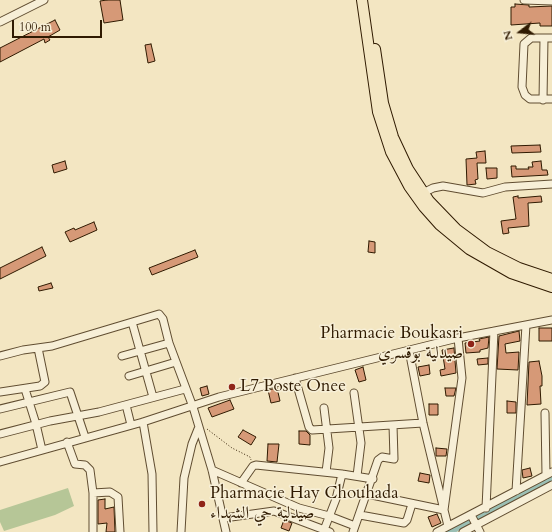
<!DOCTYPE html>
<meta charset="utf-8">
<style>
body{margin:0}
#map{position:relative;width:552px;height:532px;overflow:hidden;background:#f3e6c2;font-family:Cardo,serif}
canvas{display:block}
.north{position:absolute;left:500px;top:12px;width:40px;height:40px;-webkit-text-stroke:3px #f7efd7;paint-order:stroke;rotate:254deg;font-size:11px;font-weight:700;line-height:16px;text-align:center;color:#2f1a01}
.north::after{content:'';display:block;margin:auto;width:14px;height:18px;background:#2f1a01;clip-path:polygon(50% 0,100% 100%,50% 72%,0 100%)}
.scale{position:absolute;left:12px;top:20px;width:90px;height:18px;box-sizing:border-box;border:2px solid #2f1a01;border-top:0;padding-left:5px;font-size:12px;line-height:14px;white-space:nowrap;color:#2f1a01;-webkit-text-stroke:3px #f7efd7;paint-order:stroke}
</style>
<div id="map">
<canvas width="552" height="532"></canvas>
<div class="north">N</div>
<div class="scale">100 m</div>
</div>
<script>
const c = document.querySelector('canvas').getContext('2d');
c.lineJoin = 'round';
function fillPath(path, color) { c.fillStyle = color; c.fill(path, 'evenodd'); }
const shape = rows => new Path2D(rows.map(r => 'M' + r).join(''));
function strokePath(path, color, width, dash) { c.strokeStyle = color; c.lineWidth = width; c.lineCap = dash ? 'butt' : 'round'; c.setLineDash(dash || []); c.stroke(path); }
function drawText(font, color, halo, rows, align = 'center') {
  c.font = font + ' Cardo,Amiri,serif'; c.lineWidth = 3; c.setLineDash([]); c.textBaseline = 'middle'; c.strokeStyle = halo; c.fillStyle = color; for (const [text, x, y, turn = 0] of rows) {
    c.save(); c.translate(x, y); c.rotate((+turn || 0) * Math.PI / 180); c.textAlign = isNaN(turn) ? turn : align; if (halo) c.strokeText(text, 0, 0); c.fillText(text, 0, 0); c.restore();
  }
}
const green = shape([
 [68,488,74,506,55,515,4,531,0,522,0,510]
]);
const canal = shape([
 [450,532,552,478]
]);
const building = shape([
 [107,0,120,0,123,20,104,23,100,1,107,0],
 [515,4,529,5,529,7,552,6,552,26,540,26,540,23,511,25,511,7,515,7,515,4],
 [55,20,60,30,48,37,50,40,45,43,44,39,0,62,0,48,55,20],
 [151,44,155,61,148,63,145,45,151,44],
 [540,145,541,152,512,153,511,146,540,145],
 [485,151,486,163,477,163,478,179,475,180,476,184,467,185,466,159,477,158,476,152,485,151],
 [65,161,67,169,54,173,52,165,65,161],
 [541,161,542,170,547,170,548,175,512,177,511,166,516,166,516,169,529,169,528,167,533,167,532,162,541,161],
 [486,168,497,168,497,178,487,179,486,168],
 [518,196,518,198,541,196,542,202,528,203,529,226,508,228,509,233,503,234,501,221,516,219,513,197,518,196],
 [94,222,97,230,70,242,65,232,74,228,75,230,94,222],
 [369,241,375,242,375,253,368,252,369,241],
 [42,247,46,256,0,279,0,268,42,247],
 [195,250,198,257,152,275,149,268,195,250],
 [51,283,53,288,39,291,38,287,51,283],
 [539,328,552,328,552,341,539,341,539,328],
 [519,331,520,341,505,344,506,353,519,352,518,370,497,369,499,336,519,331],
 [489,337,488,348,480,350,480,352,466,353,465,343,480,341,479,339,489,337],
 [454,348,456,373,441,376,440,370,445,369,442,350,454,348],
 [488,358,488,364,478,365,477,359,488,358],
 [539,361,542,376,542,386,540,386,541,404,527,405,529,362,539,361],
 [429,365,430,374,420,376,418,367,429,365],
 [363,367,366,380,359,382,355,370,363,367],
 [207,386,209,394,202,396,200,388,207,386],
 [277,388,280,401,271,403,268,390,277,388],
 [445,388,456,388,454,396,446,396,445,388],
 [230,400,234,409,212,417,208,408,230,400],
 [507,401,516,402,516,413,507,413,507,401],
 [429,404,438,404,438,415,429,415,429,404],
 [243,430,256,437,251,445,238,437,243,430],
 [299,431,306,431,310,435,310,445,299,444,299,431],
 [268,444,279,444,277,462,267,461,268,444],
 [436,448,447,449,446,456,436,456,436,448],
 [530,468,532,476,523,478,522,470,530,468],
 [420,473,430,475,429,483,418,481,420,473],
 [105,499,105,509,114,507,115,532,106,532,107,523,98,524,98,500,105,499],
 [437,514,441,523,432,527,428,517,437,514],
 [284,520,292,523,289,531,281,528,284,520]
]);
const path = shape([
 [207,429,232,448,250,457,251,460]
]);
const minor = shape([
 [524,0,552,1],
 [0,22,44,0],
 [552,38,531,38,524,44,522,87,525,95,530,99,552,99],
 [543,100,544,38],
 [423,193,433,188,443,186,483,193,505,187,552,184],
 [132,322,153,397],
 [409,350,423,423,443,506],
 [0,356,23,350,52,346,159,314,163,319,169,343,193,407,212,470,226,532],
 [122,356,169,343],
 [129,376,176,362],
 [295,378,309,427,312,430,423,423],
 [25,389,36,424,42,450],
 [0,392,40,386,45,382,38,348],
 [354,393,361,443,357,476],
 [126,405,131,425],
 [324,408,329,448,326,472],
 [0,409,70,392,85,437],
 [545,413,546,475],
 [143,422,152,474,153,532],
 [0,434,50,421,99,412,185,389],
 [67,442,75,464,85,465,90,470,93,493,93,532],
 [0,462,143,422,219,397,458,338,552,320],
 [212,470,299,508,329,516,355,526],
 [241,483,253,466,256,465,342,474,373,479],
 [516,491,526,325],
 [93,493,110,492,118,497,120,532],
 [367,494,444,510,448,526],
 [486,508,494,331],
 [444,510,462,378,458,338],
 [360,515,404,523,407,520,412,504],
 [471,515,480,532],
 [224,518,274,511,330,532],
 [324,530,336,499,342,474],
 [181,532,184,478,192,444,198,429],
 [353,532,378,460,382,457,394,459,393,425],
 [437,532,552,472],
 [463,532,552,485]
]);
const highway = shape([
 [362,0,378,112,391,152,409,186,424,207,440,225,469,249,511,273,552,287],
 [375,49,383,103,393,137,408,169,429,201,456,229,487,252,519,268,552,279]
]);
const markers = [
 [471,344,4,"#8f2418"],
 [232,387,4,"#8f2418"],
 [202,504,4,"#8f2418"]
];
const poiNames = [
 ["Pharmacie Boukasri",463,334,"right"],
 ["صيدلية بوقسري",463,354,"right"],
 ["L7 Poste Onee",240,387],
 ["Pharmacie Hay Chouhada",210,494],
 ["صيدلية حي الشهداء",210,514]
];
fillPath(green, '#b6c697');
strokePath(canal, '#9bbfb4', 6);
fillPath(building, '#d69977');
strokePath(building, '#2f1a01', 1);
strokePath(minor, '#604d31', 9);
strokePath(highway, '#2f1a01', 12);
strokePath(path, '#2f1a01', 1, [1, 2]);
strokePath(minor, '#f7efd7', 7);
strokePath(highway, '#f3e6c2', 10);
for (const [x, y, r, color] of markers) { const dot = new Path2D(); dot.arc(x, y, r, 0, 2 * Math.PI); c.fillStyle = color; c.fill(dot); strokePath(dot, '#f7efd7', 1.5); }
drawText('17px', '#2f1a01', '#f7efd7', poiNames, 'left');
</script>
